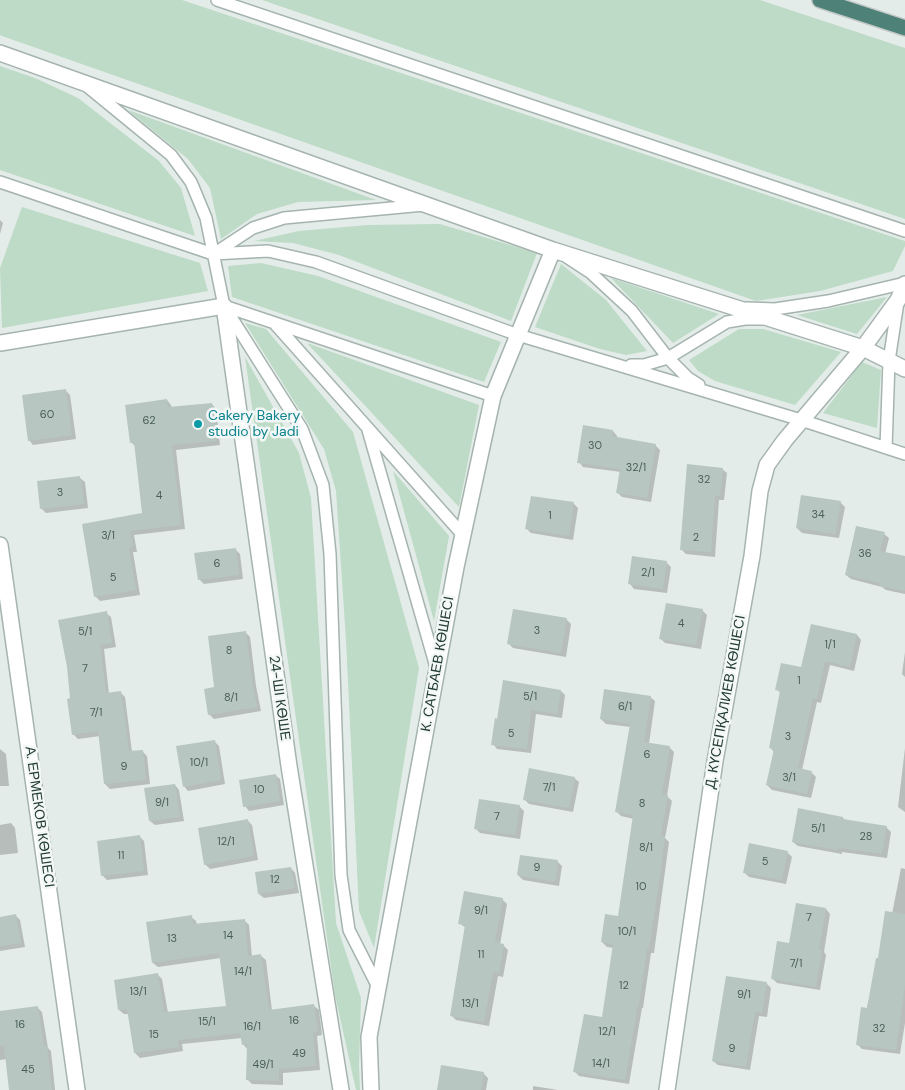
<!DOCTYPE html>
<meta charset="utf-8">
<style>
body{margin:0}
canvas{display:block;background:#e3ece8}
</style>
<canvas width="905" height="1090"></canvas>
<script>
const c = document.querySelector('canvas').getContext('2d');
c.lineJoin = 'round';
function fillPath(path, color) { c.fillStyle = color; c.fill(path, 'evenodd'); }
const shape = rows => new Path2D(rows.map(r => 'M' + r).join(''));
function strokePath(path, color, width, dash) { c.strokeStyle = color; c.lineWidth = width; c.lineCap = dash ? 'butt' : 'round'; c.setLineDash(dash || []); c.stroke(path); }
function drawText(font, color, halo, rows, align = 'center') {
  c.font = font + ' "DM Sans",sans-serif'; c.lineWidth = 5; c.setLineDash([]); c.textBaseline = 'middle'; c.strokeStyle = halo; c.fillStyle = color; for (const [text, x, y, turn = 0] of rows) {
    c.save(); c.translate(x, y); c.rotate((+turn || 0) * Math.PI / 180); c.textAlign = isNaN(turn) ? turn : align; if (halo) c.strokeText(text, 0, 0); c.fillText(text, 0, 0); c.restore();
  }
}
const green = shape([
 [0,0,182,0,905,241,905,246,893,271,820,291,756,301,2,36,0,35],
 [262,0,760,0,905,48,905,219],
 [0,66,35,78,78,98,159,161,181,188,195,236,0,170],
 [128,110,376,200,298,202,257,214,221,239,210,188,188,159],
 [22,207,200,263,208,291,2,328,0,268],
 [440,224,537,253,511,321,339,255,293,243,254,241,299,231,368,225],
 [261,263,318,276,501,342,484,382,232,297,228,266],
 [561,264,606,300,647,351,626,355,600,349,535,327],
 [611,278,719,314,673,343],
 [887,297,857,334,797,315],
 [245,323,266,329,353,432,419,668,374,948,359,911,346,640,336,491,324,449],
 [739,329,763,329,841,352,795,405,715,381,698,371,689,360],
 [307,343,479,405,459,507],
 [245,357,299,453,311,498,336,923,361,998,359,1065,360,1090,356,1090,335,995],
 [862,362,881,370,877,428,823,413],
 [393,471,449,536,434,621]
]);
const shadow = shape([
 [0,220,3,223,0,234],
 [65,390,70,395,76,439,33,445,29,440],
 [167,400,171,405,172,408,212,404,216,409,220,445,176,450,185,529,134,535,137,552,133,552,140,595,100,601,96,597,84,525,144,514,136,447,131,442],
 [613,431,617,436,617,438,655,445,660,450,651,502,622,497,618,493,621,472,583,467,579,462],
 [722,469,727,473,724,500,719,500,715,557,686,554,681,549],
 [80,478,85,482,88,508,46,513,41,508],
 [532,497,574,504,578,508,573,540,531,533,526,528],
 [840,502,845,507,839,538,802,533,797,528],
 [884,534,889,538,885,554,905,557,905,594,886,590,882,587,851,579,846,575],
 [235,549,240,554,243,579,204,584,199,579],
 [666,562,671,567,667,593,634,589,630,584],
 [514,610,567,620,571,624,566,657,513,648,508,643],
 [702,610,707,615,701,649,665,643,661,639],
 [106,613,111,617,116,647,104,649,109,694,121,693,125,697,132,752,142,751,147,756,150,784,110,789,105,784,100,736,78,739,73,734,72,699],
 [812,625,857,635,861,640,854,671,830,665,821,703,817,702,802,770,811,772,816,777,811,798,772,790,767,785,774,752,770,747,781,694,777,689,802,669],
 [246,633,250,637,256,686,261,711,214,719,209,714,215,688],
 [905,652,905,677,902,674],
 [561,691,565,695,562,718,536,714,531,753,497,749,493,744,496,720],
 [650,697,655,701,649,744,669,747,674,752,667,796,672,801,665,838,669,842,654,953,651,953,643,1008,642,1008,629,1084,579,1076,575,1072,603,1018,614,948,607,947,602,942,619,917,634,819,621,816,617,812,631,727,606,724,601,719],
 [214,741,219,746,225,784,188,791,184,786],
 [905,748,905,812,898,807],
 [0,749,6,754,9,786,0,786],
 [275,775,280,779,284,805,249,811,245,806],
 [574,778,579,782,573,812,529,804,524,799],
 [175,785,179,790,184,821,155,825,150,821],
 [519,806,524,811,520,839,480,833,476,829],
 [843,818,845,820,886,827,891,832,887,858,842,852,842,854,798,846,793,842],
 [247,820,252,825,258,860,210,869,205,864],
 [11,823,15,828,18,853,0,855,0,825],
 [139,836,144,841,148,875,107,880,103,876,98,842],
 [787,852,792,857,786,884,749,877,744,872],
 [557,861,562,866,559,886,523,880,518,875],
 [291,868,295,873,299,893,264,898,259,894],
 [901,868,905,869,905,1023,900,1054,862,1049,857,1044,892,914],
 [502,899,507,904,500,945,503,945,508,950,503,977,498,976,489,1026,456,1020,452,1016,466,928,459,923],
 [826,909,830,914,824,952,826,955,820,990,777,983,772,978,790,945],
 [16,916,20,920,25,947,0,951,0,918],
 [191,917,196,921,197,925,244,920,249,925,252,957,261,956,266,960,272,1011,314,1006,319,1010,322,1035,317,1036,320,1070,283,1073,283,1085,252,1084,248,1080,248,1050,243,1044,242,1038,182,1044,183,1051,140,1058,135,1053,129,1014,124,1014,119,1010,158,975,162,979,168,1013,227,1007,221,958,158,967,153,963],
 [766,983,771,988,767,1017,759,1016,750,1070,718,1065,713,1061],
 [37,1007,42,1012,48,1048,51,1051,55,1090,11,1090,7,1059,0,1060,0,1012],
 [483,1073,488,1078,486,1090,438,1090],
 [533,1086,558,1090,533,1090]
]);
const building = shape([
 [66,389,72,435,28,441,22,395],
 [167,399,168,407,212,403,216,441,172,445,181,525,130,531,133,547,129,548,136,590,94,597,82,524,142,513,134,442,130,443,125,405],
 [583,425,613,430,612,436,656,444,647,498,616,493,620,469,577,463],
 [687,464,723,468,720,496,715,496,711,552,680,550],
 [80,476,84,504,40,509,37,481],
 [801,495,841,501,835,534,796,528],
 [531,496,574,502,569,536,525,529],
 [856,526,885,532,880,551,905,556,905,591,880,586,880,583,845,575],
 [236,548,239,575,198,580,194,553],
 [632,556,667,561,663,589,628,584],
 [666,603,703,609,696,645,659,639],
 [513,609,567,618,561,653,507,644],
 [107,611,112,643,100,645,106,693,121,691,129,751,143,750,146,780,104,784,98,731,72,735,67,699,70,698,67,667,58,620],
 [811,624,857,634,850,667,825,661,817,699,813,698,798,768,812,771,807,794,766,785,774,749,769,748,780,691,775,690,781,663,801,667],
 [246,631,252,681,257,707,208,715,204,689,214,687,208,636],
 [503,680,561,690,557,714,531,710,527,749,491,745,495,718,497,719],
 [604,689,651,696,644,742,670,746,662,794,668,795,661,835,665,836,660,876,649,949,647,949,639,1004,638,1004,625,1080,573,1072,584,1014,602,1017,613,944,601,942,605,914,618,916,633,815,615,812,630,724,600,719],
 [215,740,221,780,183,787,176,746],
 [529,768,575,777,569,808,523,800],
 [276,774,280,801,243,807,239,780],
 [175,784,180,817,149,821,144,788],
 [479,799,520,805,515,835,474,829],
 [798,808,843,817,843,819,887,826,882,854,838,848,837,850,792,842],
 [248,819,254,856,204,865,198,828],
 [140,835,144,871,101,876,97,841],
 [749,843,788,851,782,880,743,873],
 [520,855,558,860,555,882,517,875],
 [291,867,295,888,258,894,255,872],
 [464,891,503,898,495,942,504,944,499,973,493,972,484,1022,450,1016,465,925,458,924],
 [796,903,826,908,819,949,822,949,816,987,771,979,777,941,789,943],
 [885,911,905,914,905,985,896,1050,856,1045,861,1007,867,1008,876,958,878,958],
 [16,914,21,943,0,946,0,917],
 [192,915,193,924,245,919,248,956,261,954,269,1010,314,1004,318,1031,313,1032,316,1066,279,1069,279,1081,246,1080,247,1044,242,1045,240,1033,178,1040,179,1047,134,1053,127,1009,118,1010,114,980,158,973,164,1012,226,1006,219,953,152,963,146,922],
 [726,976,767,982,762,1013,755,1012,746,1067,712,1061],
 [38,1006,44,1046,47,1046,52,1090,9,1090,4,1046,0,1046,0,1011],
 [441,1065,484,1072,481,1090,437,1090]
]);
const service = shape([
 [217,0,905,231],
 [88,87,171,155,191,182,206,218,224,306,302,429,323,485,330,554,341,875,349,930,378,987],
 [0,182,213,254,268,251,316,262,518,335,801,420,905,454],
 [215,253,253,228,284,218,424,205],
 [568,258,591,273,632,311,668,358,688,378,699,385],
 [224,306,493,396],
 [747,308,775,309,828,301,905,283],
 [276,325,463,535],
 [631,365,644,365,668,358,727,322,745,319,762,319],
 [368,430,436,667],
 [886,448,889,361,898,302]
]);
const minor = shape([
 [0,53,553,250,863,348,905,369],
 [0,343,224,306,289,766,341,1090],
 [0,545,77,1090],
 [371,1090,369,1037,456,567,493,396,553,250],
 [667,1090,715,761,752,556,760,491,767,465,785,440,863,348,898,300,905,284]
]);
const trunk = shape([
 [820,0,905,28]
]);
const markers = [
 [198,424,5,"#0f9aa8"]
];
const numberNames = [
 ["60",47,415],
 ["62",149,421],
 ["30",595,446],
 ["32/1",636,468],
 ["32",704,480],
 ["3",60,493],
 ["4",159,496],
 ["34",818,515],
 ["1",550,516],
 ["3/1",108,536],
 ["2",696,538],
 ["36",865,554],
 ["6",217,564],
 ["2/1",648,573],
 ["5",113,578],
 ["4",681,624],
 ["3",537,631],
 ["5/1",85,632],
 ["1/1",830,645],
 ["8",229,651],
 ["7",85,669],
 ["1",799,681],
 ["5/1",530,697],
 ["8/1",231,698],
 ["6/1",625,707],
 ["7/1",96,713],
 ["5",511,734],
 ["3",788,737],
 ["6",647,755],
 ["10/1",199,763],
 ["9",124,767],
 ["3/1",789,778],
 ["7/1",549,788],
 ["10",259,790],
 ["9/1",162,803],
 ["8",642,804],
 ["7",497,817],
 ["5/1",818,829],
 ["28",866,837],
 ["12/1",226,842],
 ["8/1",646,848],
 ["11",121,856],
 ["5",765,862],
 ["9",537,868],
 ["12",275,880],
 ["10",641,887],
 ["9/1",481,911],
 ["7",809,918],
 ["10/1",627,932],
 ["14",228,936],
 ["13",172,939],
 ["11",481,955],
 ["7/1",796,964],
 ["14/1",243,972],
 ["12",624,986],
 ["13/1",138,992],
 ["9/1",744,995],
 ["13/1",470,1004],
 ["16",294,1021],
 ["15/1",207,1022],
 ["16",20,1025],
 ["16/1",252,1027],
 ["32",879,1029],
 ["12/1",607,1032],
 ["15",154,1035],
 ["9",732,1049],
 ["49",299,1054],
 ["14/1",601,1064],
 ["49/1",263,1065],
 ["45",28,1070]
];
const cultureNames = [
 ["Cakery Bakery",208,416],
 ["studio by Jadi",208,432]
];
const streetNames = [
 ["К. САТБАЕВ КӨШЕСІ",438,664,-80],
 ["24-ШІ КӨШЕ",279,698,82],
 ["Д. КҮСЕПҚАЛИЕВ КӨШЕСІ",726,702,-80],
 ["А. ЕРМЕКОВ КӨШЕСІ",39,817,82]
];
fillPath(green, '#bddbc6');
fillPath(shadow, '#0003');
fillPath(building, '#b8c6c1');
strokePath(service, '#a6b4af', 14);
strokePath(minor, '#a6b4af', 18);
strokePath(trunk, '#c2c8c7', 18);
strokePath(service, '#fff', 11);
strokePath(minor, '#fff', 15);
strokePath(trunk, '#4e8278', 15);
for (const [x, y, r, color] of markers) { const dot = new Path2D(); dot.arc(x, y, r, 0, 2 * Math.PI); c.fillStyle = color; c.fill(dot); strokePath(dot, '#f3f8f6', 2); }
drawText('11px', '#495e59', null, numberNames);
drawText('14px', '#0d838f', '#f3f8f6', cultureNames, 'left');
drawText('14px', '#243c36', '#f3f8f6', streetNames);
</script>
